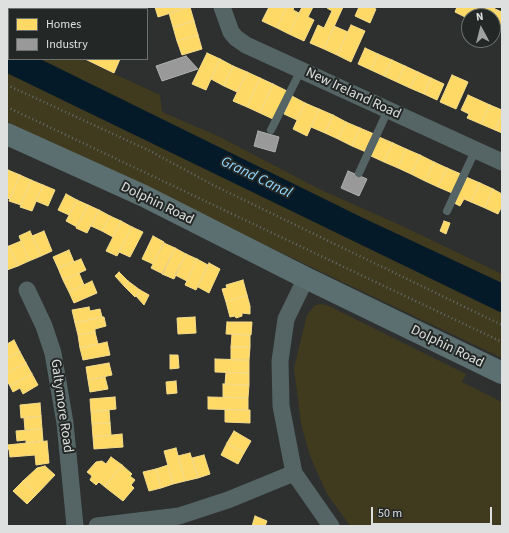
<!DOCTYPE html>
<style>
body{margin:0}
#map{position:relative;width:509px;height:533px;overflow:hidden;background:#2d302f;font-family:"Source Sans 3",sans-serif}
canvas{display:block}
.frame{position:absolute;inset:0;border:8px solid #dde0de;pointer-events:none}
.legend{position:absolute;left:8px;top:8px;width:140px;height:52px;box-sizing:border-box;background:#232725;border:1px solid #6d716f;margin:0;padding:5px 7px;list-style:none;font-size:12px;color:#dde0de}
.legend li{display:flex;align-items:center;gap:8px;height:20px}
.legend b{width:20px;border:1px solid #6d716f}
.north{position:absolute;left:461px;top:8px;width:40px;height:40px;box-sizing:border-box;background:#232725;border:1px solid #6d716f;border-radius:50%;rotate:353deg;font-size:11px;font-weight:700;line-height:16px;text-align:center;color:#dde0de}
.north::after{content:'';display:block;margin:auto;width:14px;height:18px;background:#9fa2a1;clip-path:polygon(50% 0,100% 100%,50% 72%,0 100%)}
.scale{position:absolute;left:371px;top:507px;width:121px;height:18px;box-sizing:border-box;border:2px solid #dde0de;border-top:0;padding-left:5px;font-size:12px;line-height:14px;white-space:nowrap;color:#dde0de;-webkit-text-stroke:3px #232725;paint-order:stroke}
</style>
<div id="map">
<canvas width="509" height="533"></canvas>
<div class="frame"></div>
<ul class="legend">
<li><b style="height:11px;background:#ffd966"></b>Homes</li>
<li><b style="height:11px;background:#999"></b>Industry</li>
</ul>
<div class="north">N</div>
<div class="scale">50 m</div>
</div>
<script>
const c = document.querySelector('canvas').getContext('2d');
c.lineJoin = 'round';
function fillPath(path, color) { c.fillStyle = color; c.fill(path, 'evenodd'); }
const shape = rows => new Path2D(rows.map(r => 'M' + r).join(''));
function strokePath(path, color, width, dash) { c.strokeStyle = color; c.lineWidth = width; c.lineCap = dash ? 'butt' : 'round'; c.setLineDash(dash || []); c.stroke(path); }
function drawText(font, color, halo, rows, align = 'center') {
  c.font = font + ' "Source Sans 3",sans-serif'; c.lineWidth = 4; c.setLineDash([]); c.textBaseline = 'middle'; c.strokeStyle = halo; c.fillStyle = color; for (const [text, x, y, turn = 0] of rows) {
    c.save(); c.translate(x, y); c.rotate((+turn || 0) * Math.PI / 180); c.textAlign = isNaN(turn) ? turn : align; if (halo) c.strokeText(text, 0, 0); c.fillText(text, 0, 0); c.restore();
  }
}
const green = shape([
 [40,59,82,59,160,95,162,112,218,136,319,189,400,225,502,274,502,283,363,218],
 [7,73,502,313,502,358,7,122],
 [322,304,329,306,466,374,462,382,502,402,502,526,351,526,348,523,327,494,310,456,301,424,294,368,307,315,315,305]
]);
const water = shape([
 [7,43,9,44,9,59,40,59,363,218,502,283,502,313,7,73]
]);
const homes = shape([
 [63,7,96,7,96,9,64,9,63,7],
 [155,7,190,7,158,17,155,7],
 [190,7,194,21,173,27,169,13,190,7],
 [269,7,287,7,277,28,262,21,269,7],
 [287,7,294,7,293,10,299,13,289,34,277,28,287,7],
 [302,7,313,7,308,17,314,20,304,41,289,34,302,7],
 [328,7,343,7,324,49,310,43,318,25,324,28,332,11,327,8,328,7],
 [359,7,371,7,376,9,370,23,355,16,359,7],
 [457,7,475,7,470,16,469,16,469,19,455,12,457,7],
 [475,7,492,7,497,10,493,19,493,16,470,16,475,7],
 [497,10,502,12,502,25,495,38,493,37,493,19,497,10],
 [194,21,198,35,177,41,173,27,194,21],
 [351,25,365,31,351,62,337,55,351,25],
 [334,26,348,32,337,55,324,49,334,26],
 [198,35,202,49,182,55,177,41,198,35],
 [365,48,378,54,371,70,358,64,365,48],
 [207,53,220,59,206,90,192,84,207,53],
 [378,54,392,60,384,76,371,70,378,54],
 [85,59,120,59,114,73,85,59],
 [220,59,233,66,224,86,211,79,220,59],
 [392,60,405,66,397,82,384,76,392,60],
 [233,66,247,72,237,92,224,86,233,66],
 [405,66,418,72,410,88,397,82,405,66],
 [247,72,260,78,247,107,233,101,247,72],
 [418,72,431,78,424,94,410,88,418,72],
 [452,75,468,82,456,109,440,102,452,75],
 [260,78,273,84,260,113,247,107,260,78],
 [431,78,444,84,437,100,424,94,431,78],
 [273,84,287,91,273,119,260,113,273,84],
 [468,95,490,105,481,124,467,118,469,114,461,110,468,95],
 [292,96,305,103,297,120,284,114,292,96],
 [305,103,319,109,307,136,293,129,305,103],
 [490,105,502,110,502,115,495,130,481,124,490,105],
 [319,109,333,115,325,133,311,127,319,109],
 [333,115,346,122,338,139,325,133,333,115],
 [502,115,502,133,495,130,502,115],
 [346,122,360,128,352,146,338,139,346,122],
 [360,128,374,134,366,152,352,146,360,128],
 [379,137,393,143,384,162,371,156,379,137],
 [393,143,406,149,398,168,384,162,393,143],
 [406,149,420,155,411,174,398,168,406,149],
 [420,155,434,162,425,181,411,174,420,155],
 [434,162,447,168,438,187,425,181,434,162],
 [447,168,461,174,452,193,438,187,447,168],
 [8,170,20,175,10,199,7,198,7,174,8,170],
 [20,175,31,180,21,205,9,201,20,175],
 [466,177,480,183,471,202,464,199,460,206,454,203,466,177],
 [31,180,43,185,32,211,20,207,31,180],
 [480,183,493,189,485,208,471,202,480,183],
 [43,185,55,190,48,206,36,201,43,185],
 [493,189,502,194,502,206,498,214,485,208,493,189],
 [66,194,77,200,69,215,58,210,66,194],
 [77,200,88,205,77,227,66,221,77,200],
 [88,205,99,210,87,233,76,228,88,205],
 [99,210,110,216,102,231,91,226,99,210],
 [110,216,121,221,113,237,102,231,110,216],
 [121,221,132,227,117,256,106,251,121,221],
 [444,221,450,223,446,234,440,231,444,221],
 [132,227,143,232,130,257,119,252,132,227],
 [30,231,41,256,29,261,19,236,30,231],
 [44,231,52,251,41,256,32,236,44,231],
 [153,236,164,242,153,264,142,259,153,236],
 [21,241,29,261,18,266,9,246,21,241],
 [164,243,175,248,163,274,151,268,164,243],
 [9,246,18,266,7,270,7,247,9,246],
 [175,248,186,254,174,279,162,274,175,248],
 [69,250,74,262,58,268,53,257,69,250],
 [186,254,197,259,187,281,175,275,186,254],
 [81,259,86,270,63,280,58,268,81,259],
 [197,259,208,265,196,290,185,285,197,259],
 [209,263,220,269,209,293,198,287,209,263],
 [119,272,128,281,125,287,115,276,119,272],
 [79,273,84,285,69,292,63,280,79,273],
 [243,280,247,295,226,302,222,289,227,288,226,285,243,280],
 [92,281,97,293,74,303,69,292,92,281],
 [128,281,140,290,135,297,125,287,128,281],
 [140,290,149,295,144,305,136,296,140,290],
 [247,295,250,306,250,314,242,313,242,316,236,318,235,316,230,317,226,302,247,295],
 [89,307,90,311,100,309,102,317,75,323,72,310,89,307],
 [102,317,104,317,106,326,95,329,95,332,78,335,75,323,102,317],
 [195,317,196,333,178,334,177,318,195,317],
 [227,322,252,322,251,335,226,334,227,322],
 [95,332,98,344,80,348,78,335,95,332],
 [232,334,250,335,250,347,231,347,232,334],
 [14,340,20,352,7,358,7,344,14,340],
 [107,342,110,355,83,360,80,348,107,342],
 [231,347,250,347,249,360,231,360,231,347],
 [20,352,26,363,7,373,7,358,20,352],
 [170,355,178,355,179,368,170,369,170,355],
 [215,359,249,360,249,373,215,372,215,359],
 [26,363,32,374,10,386,7,381,7,373,26,363],
 [109,363,112,375,88,380,86,367,109,363],
 [226,372,249,373,249,385,225,384,226,372],
 [32,374,38,385,23,394,20,388,13,392,10,386,32,374],
 [105,377,108,389,90,392,88,380,105,377],
 [176,381,177,393,167,394,166,382,176,381],
 [223,384,249,385,248,398,223,397,223,384],
 [115,397,116,409,91,412,90,399,115,397],
 [208,397,248,398,248,410,208,409,208,397],
 [40,403,41,416,21,418,20,405,40,403],
 [109,410,110,423,92,424,91,412,109,410],
 [225,410,250,410,250,423,225,422,225,410],
 [41,416,42,429,25,430,24,418,41,416],
 [110,423,111,435,93,437,92,424,110,423],
 [42,429,43,441,26,443,26,440,17,441,16,431,42,429],
 [234,431,251,441,244,453,227,443,234,431],
 [122,434,123,447,94,449,93,437,122,434],
 [47,441,49,463,36,465,35,455,10,457,9,449,7,450,7,445,47,441],
 [227,443,244,453,238,464,221,455,227,443],
 [176,448,185,481,173,484,164,451,176,448],
 [190,453,198,478,185,481,178,456,190,453],
 [204,455,210,474,198,478,192,458,204,455],
 [111,457,122,465,105,487,99,482,96,485,90,480,92,476,87,472,96,462,102,461,106,464,111,457],
 [122,465,132,474,130,476,135,480,131,485,134,488,123,501,105,487,122,465],
 [168,465,173,484,161,488,156,469,168,465],
 [45,466,55,475,37,494,23,481,37,468,45,466],
 [156,469,161,488,149,491,143,472,156,469],
 [23,481,37,494,27,504,13,491,23,481],
 [255,516,267,521,265,526,252,526,255,516]
]);
const industry = shape([
 [186,56,198,69,162,81,156,66,186,56],
 [258,131,279,137,275,152,254,146,258,131],
 [348,171,367,179,359,196,341,188,348,171]
]);
const path = shape([
 [7,85,150,151,215,186,502,325],
 [7,107,502,342]
]);
const service = shape([
 [117,7,118,9],
 [271,130,301,70],
 [359,173,388,110],
 [447,211,475,151]
]);
const minor = shape([
 [222,7,231,32,236,38,246,45,502,162],
 [306,278,286,319,280,361,281,406,294,473,331,526],
 [27,290,44,326,53,353,65,423,75,526],
 [97,526,179,516,228,500,294,473]
]);
const secondary = shape([
 [7,134,144,196,306,278,502,373]
]);
const streetNames = [
 ["New Ireland Road",353,94,25],
 ["Dolphin Road",157,204,26],
 ["Dolphin Road",447,347,26],
 ["Galtymore Road",61,406,82]
];
const waterNames = [
 ["Grand Canal",256,178,26]
];
fillPath(green, '#403a1e');
fillPath(water, '#041a28');
fillPath(homes, '#ffd966');
strokePath(homes, '#f5db8a', 1);
fillPath(industry, '#999');
strokePath(industry, '#adaeae', 1);
strokePath(path, '#646e6f', 2.5, [1, 3]);
strokePath(service, '#556465', 8);
strokePath(minor, '#556465', 17);
strokePath(secondary, '#5c6f70', 22);
drawText('14px', '#dde0de', '#232725', streetNames);
drawText('italic 15px', '#90d7fd', '#232725', waterNames);
</script>
